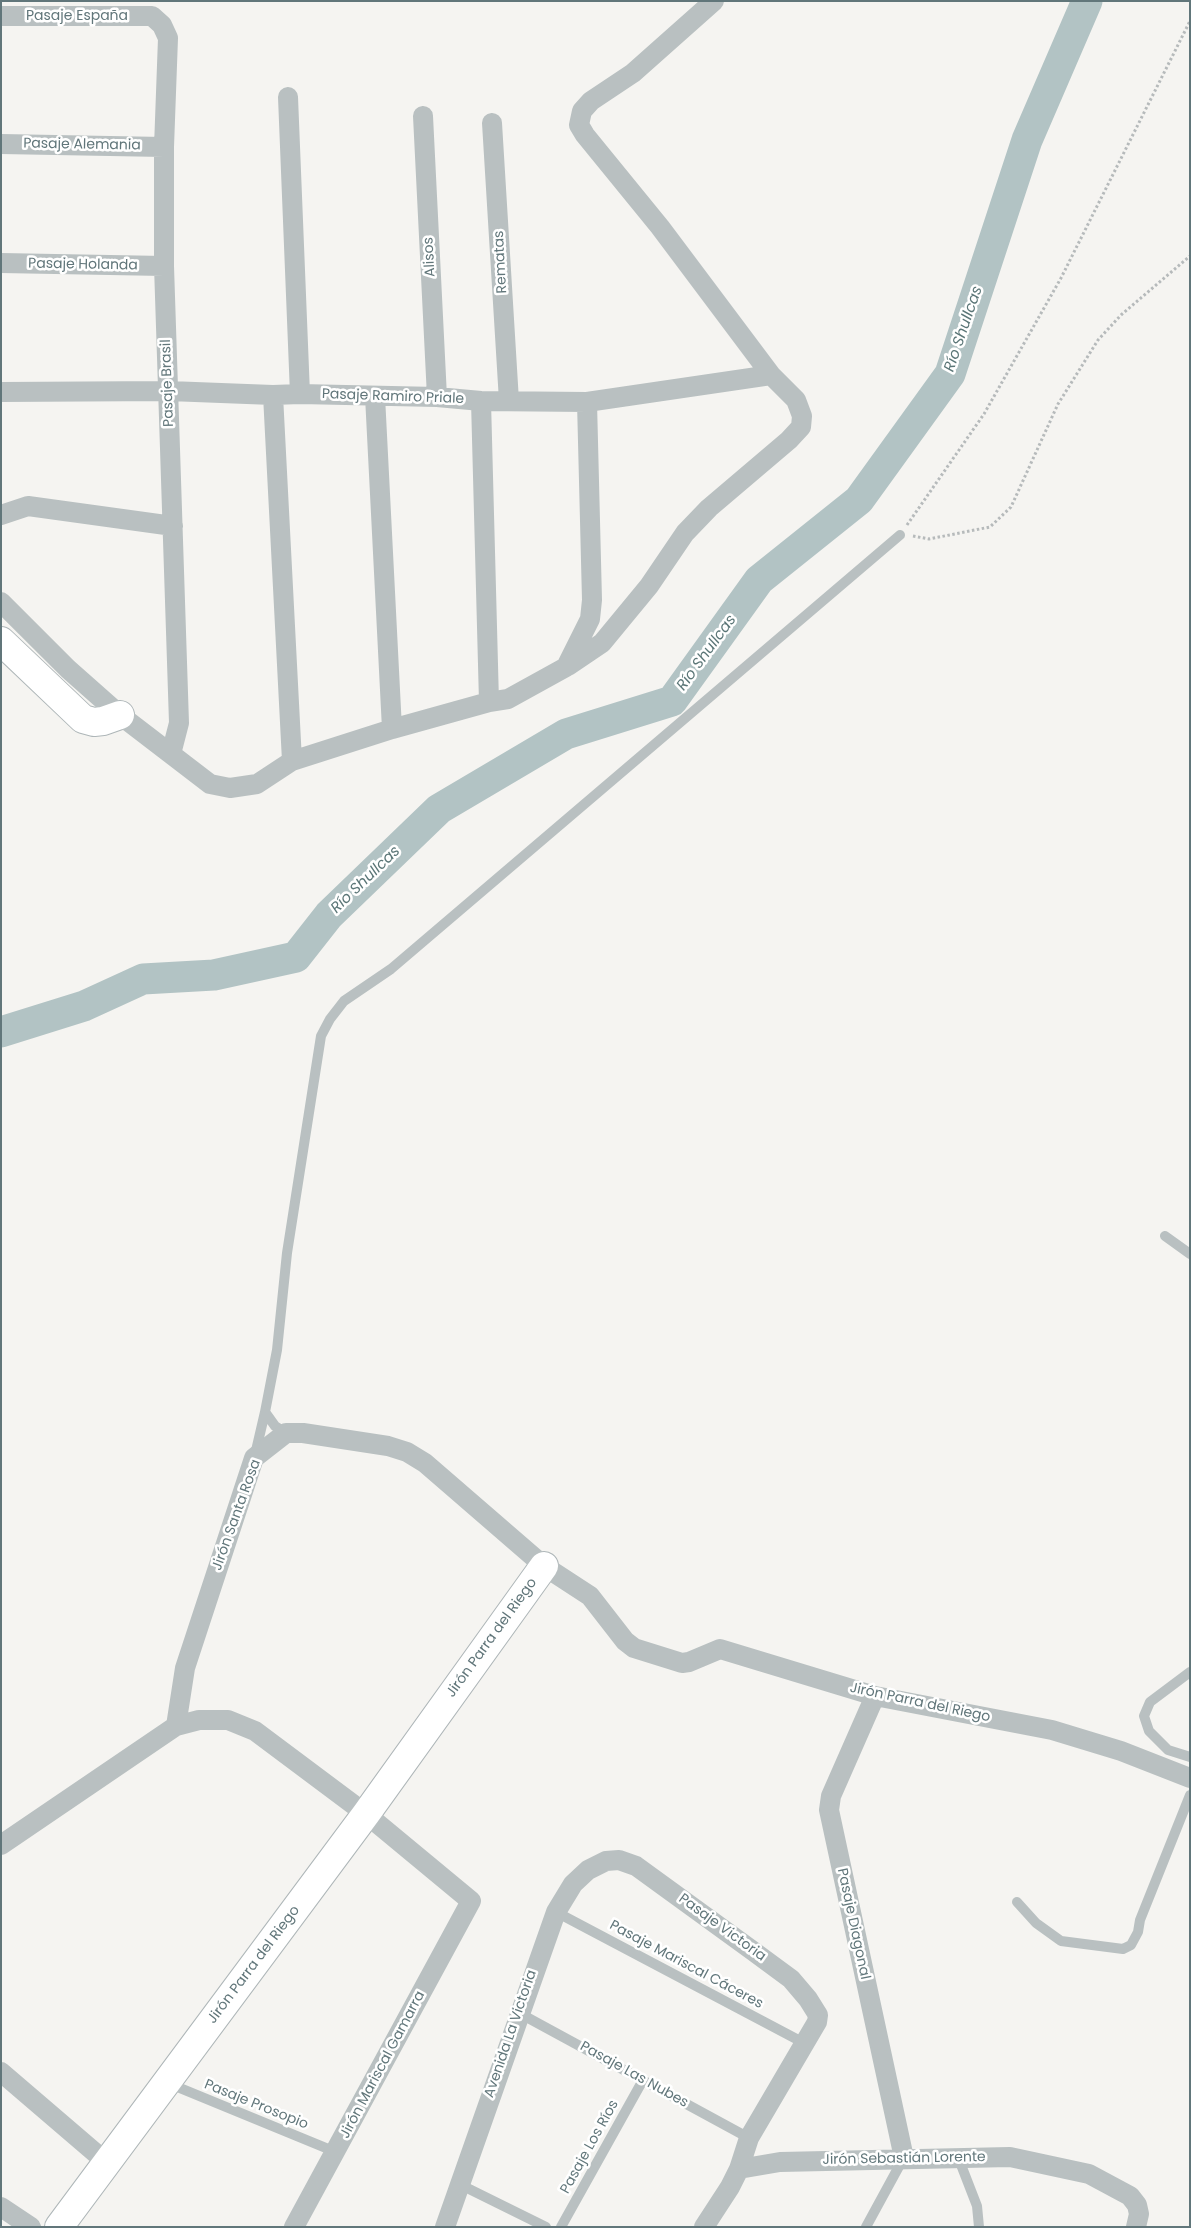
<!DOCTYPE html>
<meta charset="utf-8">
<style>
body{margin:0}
#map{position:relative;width:1191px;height:2228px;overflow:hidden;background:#f5f4f1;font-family:Poppins,sans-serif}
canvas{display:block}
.frame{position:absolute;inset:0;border:2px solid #61767a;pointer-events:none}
</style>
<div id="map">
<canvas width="1191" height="2228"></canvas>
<div class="frame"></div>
</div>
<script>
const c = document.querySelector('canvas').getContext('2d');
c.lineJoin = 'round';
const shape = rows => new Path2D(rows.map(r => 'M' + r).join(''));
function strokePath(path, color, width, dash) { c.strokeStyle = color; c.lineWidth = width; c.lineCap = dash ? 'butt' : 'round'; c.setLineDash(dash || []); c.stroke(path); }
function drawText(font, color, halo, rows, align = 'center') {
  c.font = font + ' Poppins,sans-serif'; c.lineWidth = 5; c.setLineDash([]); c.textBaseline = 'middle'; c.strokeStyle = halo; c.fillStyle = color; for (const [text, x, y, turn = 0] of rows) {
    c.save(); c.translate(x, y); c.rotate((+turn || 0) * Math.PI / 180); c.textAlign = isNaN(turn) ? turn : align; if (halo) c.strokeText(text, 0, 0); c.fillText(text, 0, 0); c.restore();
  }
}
const river = shape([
 [1,1032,84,1006,143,979,214,975,296,957,329,915,439,809,566,734,672,701,759,580,859,500,950,374,1027,140,1087,1]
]);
const path = shape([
 [907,525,984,414,1061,278,1190,21],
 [913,536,929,539,990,527,1011,507,1058,404,1098,340,1121,315,1190,256]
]);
const lane = shape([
 [1165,1236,1190,1254],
 [286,1433,275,1426,265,1412,277,1350,287,1253,321,1036,330,1019,344,1001,391,969,900,535],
 [255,1455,265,1412],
 [1190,1672,1150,1702,1144,1716,1149,1731,1168,1750,1190,1757],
 [1017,1902,1036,1923,1061,1941,1123,1949,1131,1945,1138,1932,1140,1920,1190,1795],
 [556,1912,804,2043],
 [519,2013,749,2138],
 [168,2083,336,2152],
 [958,2157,977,2206,979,2227],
 [459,2184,546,2227],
 [561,2227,643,2080],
 [866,2227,903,2159]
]);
const street = shape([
 [1,16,152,16,162,25,168,38,164,147,164,266,179,723,171,754],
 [288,97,300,394],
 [423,116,437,397],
 [492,123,509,401],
 [1,144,164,147],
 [1,263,164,266],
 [1,392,169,391,273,395,300,394,437,397,481,401,587,402,771,375],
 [273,395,292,761],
 [375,396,392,729],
 [481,401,489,702],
 [1,515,28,506,173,526],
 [1,602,68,669,120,715,210,784,230,788,257,784,292,761,392,729,489,702,508,699,566,667,590,619,592,600,587,402],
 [568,666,602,643,649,586,685,533,709,508,789,440,801,427,802,416,796,400,771,375,660,227,585,135,579,125,582,111,591,101,633,73,714,1],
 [875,1696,831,1796,829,1810,904,2158],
 [176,1726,185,1668,254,1458,286,1433,303,1433,388,1446,407,1452,425,1463,544,1566,590,1596,625,1641,634,1648,682,1663,689,1662,720,1649,875,1696,1052,1730,1121,1751,1190,1778],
 [1,1845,176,1726,199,1720,228,1720,255,1731,366,1814,471,1901,294,2227],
 [1,2072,106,2162],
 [1,2207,31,2227],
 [445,2227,556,1912,573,1884,588,1870,606,1861,619,1860,636,1866,753,1951,791,1979,808,1999,818,2015,817,2022,749,2138,739,2169],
 [704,2227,730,2187,739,2169,780,2162,1010,2157,1089,2174,1130,2196,1137,2205,1139,2214,1136,2227]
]);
const secondary = shape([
 [1,641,83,719,94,722,103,721,120,715],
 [59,2227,366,1814,544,1566]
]);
const streetNames = [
 ["Pasaje España",77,16],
 ["Pasaje Alemania",82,145,1],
 ["Alisos",430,257,-93],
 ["Rematas",501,262,-93],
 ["Pasaje Holanda",83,265,1],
 ["Pasaje Brasil",168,383,-92],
 ["Pasaje Ramiro Priale",393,397,2],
 ["Jirón Santa Rosa",237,1515,-70],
 ["Jirón Parra del Riego",492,1638,-54],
 ["Jirón Parra del Riego",920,1703,12],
 ["Pasaje Diagonal",853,1924,78],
 ["Pasaje Victoria",722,1928,36],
 ["Jirón Parra del Riego",254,1965,-53],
 ["Pasaje Mariscal Cáceres",686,1965,28],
 ["Avenida La Victoria",511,2034,-71],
 ["Jirón Mariscal Gamarra",383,2065,-62],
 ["Pasaje Las Nubes",634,2075,29],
 ["Pasaje Prosopio",256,2105,22],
 ["Pasaje Los Ríos",590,2147,-61],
 ["Jirón Sebastián Lorente",904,2159,-1]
];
const waterNames = [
 ["Río Shullcas",964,329,-71],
 ["Río Shullcas",707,653,-54],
 ["Río Shullcas",366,880,-44]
];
strokePath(river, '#b2c3c4', 31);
strokePath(secondary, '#aeb6b8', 30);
strokePath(path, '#b6babb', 3, [2.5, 2.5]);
strokePath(lane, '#b9c0c1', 10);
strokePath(street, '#b9c0c1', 20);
strokePath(secondary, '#fff', 28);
drawText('14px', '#61767a', '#fff', streetNames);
drawText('italic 15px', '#5b7677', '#fff', waterNames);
</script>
